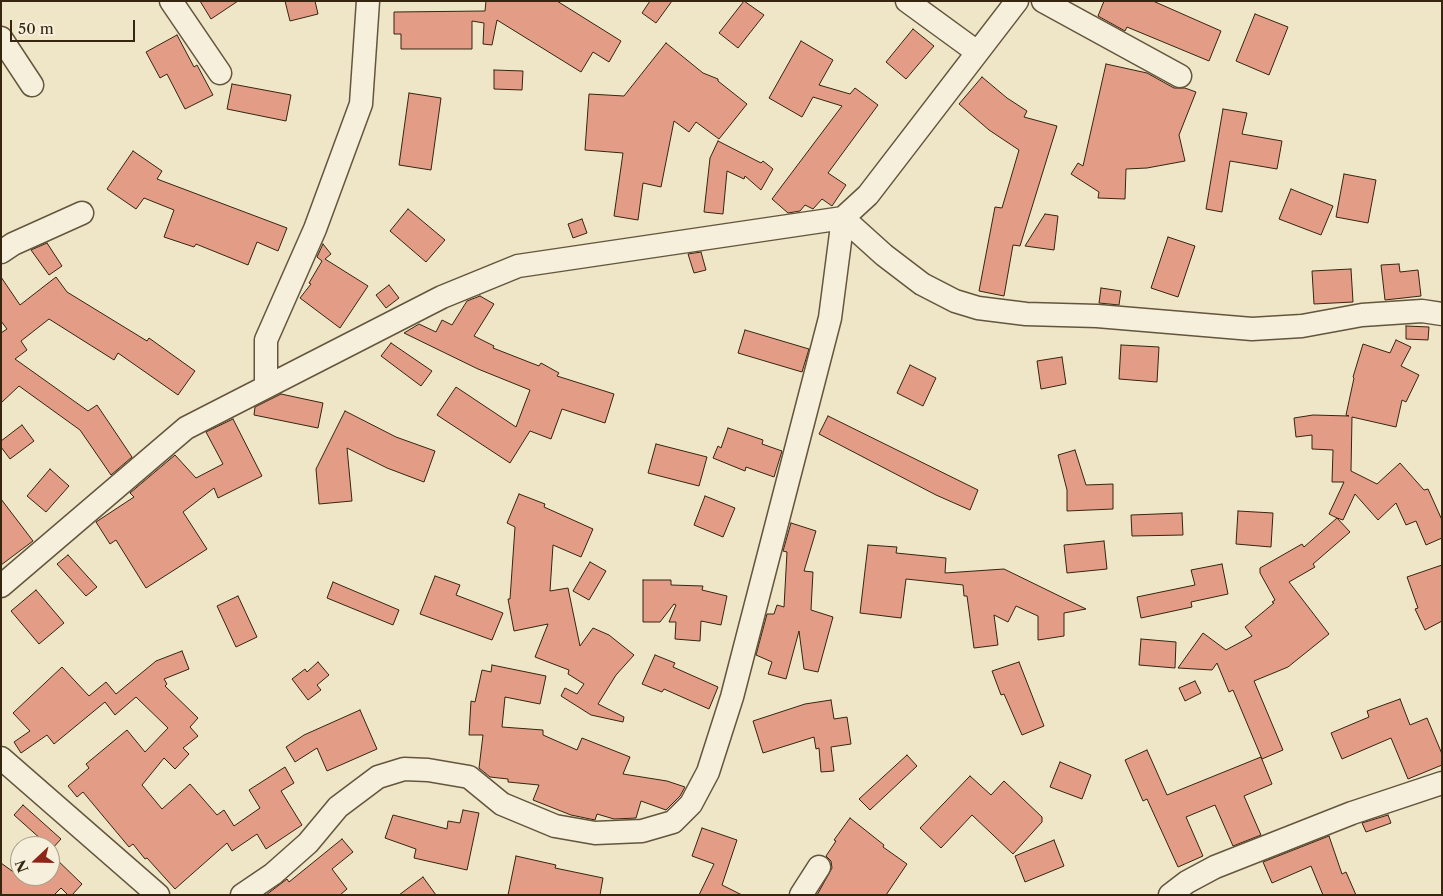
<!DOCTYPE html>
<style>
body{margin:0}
#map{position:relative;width:1443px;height:896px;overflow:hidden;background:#efe6c8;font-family:"Libre Caslon Text",serif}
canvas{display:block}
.frame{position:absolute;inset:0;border:2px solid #36250f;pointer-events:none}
.north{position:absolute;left:10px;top:836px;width:50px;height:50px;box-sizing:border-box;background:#f5efdb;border:1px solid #a99e89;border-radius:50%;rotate:249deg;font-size:14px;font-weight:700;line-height:20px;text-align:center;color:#36250f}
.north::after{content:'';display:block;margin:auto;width:18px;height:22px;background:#8f2418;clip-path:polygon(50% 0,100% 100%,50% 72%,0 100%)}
.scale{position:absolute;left:10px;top:20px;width:125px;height:22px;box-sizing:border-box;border:2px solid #36250f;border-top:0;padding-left:6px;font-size:15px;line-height:18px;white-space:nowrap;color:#36250f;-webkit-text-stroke:4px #f5efdb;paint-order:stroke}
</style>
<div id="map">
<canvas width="1443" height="896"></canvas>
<div class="frame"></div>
<div class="north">N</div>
<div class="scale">50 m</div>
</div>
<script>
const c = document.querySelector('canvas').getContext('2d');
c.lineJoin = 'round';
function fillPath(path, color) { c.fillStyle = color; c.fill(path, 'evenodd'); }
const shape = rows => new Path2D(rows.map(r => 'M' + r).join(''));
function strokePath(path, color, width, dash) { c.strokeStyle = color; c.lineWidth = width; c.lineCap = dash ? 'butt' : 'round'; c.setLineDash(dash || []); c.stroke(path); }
const building = shape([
 [200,1,238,1,211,19,200,1],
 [285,1,315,1,318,14,290,21,285,1],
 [486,1,557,1,621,41,609,62,593,52,581,72,497,20,492,45,483,44,484,23,472,21,472,49,401,49,401,34,394,34,394,12,485,11,486,1],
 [650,1,672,1,656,23,642,13,650,1],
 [744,1,764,15,738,48,719,33,744,1],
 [1104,1,1153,1,1221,31,1209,61,1127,27,1125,31,1098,16,1104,1],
 [1255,14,1288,27,1269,75,1236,61,1255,14],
 [913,29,934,46,906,79,886,62,913,29],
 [177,35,194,67,197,65,213,95,185,109,167,74,160,78,146,52,177,35],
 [801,41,833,60,819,85,850,94,855,88,878,105,828,173,846,185,832,206,822,199,813,209,805,205,800,211,788,213,772,199,842,106,813,97,802,117,769,98,801,41],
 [666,43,703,73,718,79,718,81,747,104,719,139,696,122,689,132,674,121,661,187,643,183,638,220,614,216,623,153,585,150,589,94,624,96,666,43],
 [1106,64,1147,73,1174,88,1185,88,1196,92,1179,135,1185,161,1147,168,1126,169,1125,199,1098,198,1099,192,1071,174,1078,163,1083,166,1106,64],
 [494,70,523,71,522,90,494,89,494,70],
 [982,77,1007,98,1027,111,1024,117,1057,126,1020,246,1013,245,1004,296,979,291,995,207,1002,208,1019,150,989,130,959,104,982,77],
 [232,84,291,95,286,121,227,109,232,84],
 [409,93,441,98,431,170,399,165,409,93],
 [1223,109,1247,113,1242,134,1282,141,1277,169,1230,161,1222,212,1206,209,1223,109],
 [718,141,761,163,763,161,773,169,761,190,745,176,744,179,727,171,723,214,704,212,710,158,718,141],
 [133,151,162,171,157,179,287,228,278,251,257,242,248,265,196,244,194,247,164,237,174,210,144,198,136,209,107,189,133,151],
 [1344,174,1376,180,1368,223,1336,217,1344,174],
 [1291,189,1333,206,1321,235,1279,219,1291,189],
 [408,209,445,240,426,262,390,231,408,209],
 [1045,214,1058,216,1054,250,1025,246,1045,214],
 [582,219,587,233,573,238,568,224,582,219],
 [1168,237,1195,246,1178,297,1151,288,1168,237],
 [47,243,62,266,49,275,31,250,47,243],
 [323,244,331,254,325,259,368,286,340,328,300,298,311,284,309,283,322,261,317,257,323,244],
 [701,252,706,270,694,273,688,254,701,252],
 [1399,264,1400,272,1418,270,1421,296,1385,300,1381,265,1399,264],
 [1351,269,1353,302,1314,304,1312,271,1351,269],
 [1,277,20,305,56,277,67,292,147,341,149,338,195,371,178,395,118,353,114,360,49,319,21,341,27,350,15,359,88,411,97,405,132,457,111,475,80,430,19,386,1,403,1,333,7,329,1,321,1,277],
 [389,285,399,298,386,308,376,295,389,285],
 [1101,288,1121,291,1119,305,1099,303,1101,288],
 [480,296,494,304,474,336,494,346,493,348,539,366,541,363,559,373,557,376,614,394,605,423,562,409,551,439,530,431,510,463,437,415,456,387,516,427,530,390,478,369,404,333,419,324,436,332,442,320,452,325,467,301,480,296],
 [1406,326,1429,327,1428,340,1406,339,1406,326],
 [745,330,809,349,802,372,738,353,745,330],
 [1396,340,1411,347,1401,366,1419,375,1406,402,1402,400,1396,427,1352,417,1351,471,1377,484,1400,463,1424,490,1428,489,1442,520,1442,538,1426,545,1416,521,1406,525,1396,503,1378,520,1355,494,1343,520,1337,518,1350,532,1313,564,1315,567,1289,582,1329,634,1288,667,1254,681,1283,750,1262,759,1233,690,1229,692,1217,663,1212,670,1178,668,1203,633,1226,650,1252,636,1245,627,1274,603,1272,602,1275,600,1260,573,1260,568,1302,544,1304,547,1337,518,1329,514,1344,482,1332,482,1333,450,1312,449,1312,435,1296,437,1294,418,1313,415,1349,416,1346,415,1354,378,1353,377,1363,344,1390,353,1396,340],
 [391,343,432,371,421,386,381,356,391,343],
 [1121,345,1159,347,1157,382,1119,379,1121,345],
 [1062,357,1066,384,1041,389,1037,361,1062,357],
 [910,365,936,378,923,406,897,393,910,365],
 [281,394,323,403,318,428,254,415,255,407,281,394],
 [345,411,396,437,435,451,424,482,387,468,347,448,352,501,319,504,316,469,345,411],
 [828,416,978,490,970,510,936,495,819,434,828,416],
 [233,419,262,476,218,498,214,488,183,512,207,549,146,588,116,540,110,544,96,522,134,497,130,493,175,455,196,478,223,464,206,432,233,419],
 [22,425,34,441,10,459,1,447,1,441,22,425],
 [728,428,763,440,762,444,782,451,774,477,746,467,745,471,713,458,718,446,721,448,728,428],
 [656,444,707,457,699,486,648,473,656,444],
 [1075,450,1086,485,1113,484,1113,509,1067,511,1067,490,1058,455,1075,450],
 [50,469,69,486,46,512,27,496,50,469],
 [519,494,545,504,544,507,593,529,581,557,553,545,550,591,568,588,580,646,593,628,609,635,634,655,616,675,598,704,624,717,623,722,591,715,561,696,565,688,577,694,584,684,568,674,569,670,535,657,548,624,514,631,508,599,510,599,515,527,507,523,519,494],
 [705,496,735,508,723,537,694,525,705,496],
 [1,499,33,541,1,565,1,499],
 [1238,511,1273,513,1271,547,1236,544,1238,511],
 [1182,513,1183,535,1132,536,1131,515,1182,513],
 [791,523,816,531,804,571,813,572,811,610,833,617,818,672,804,669,799,631,786,679,768,674,772,662,756,655,767,614,774,614,777,605,784,607,787,552,783,551,791,523],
 [1104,541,1107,569,1067,573,1064,545,1104,541],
 [868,545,897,547,896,553,946,558,945,573,1004,569,1086,609,1064,613,1064,636,1038,640,1038,616,1016,606,1008,622,994,615,998,645,974,648,967,596,964,596,963,585,906,579,901,618,860,613,868,545],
 [68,555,97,587,86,596,57,564,68,555],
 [590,562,606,571,589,600,573,591,590,562],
 [1222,564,1228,594,1191,602,1192,607,1141,618,1137,597,1195,585,1191,570,1222,564],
 [1442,565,1442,621,1425,630,1415,609,1418,608,1407,577,1442,565],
 [435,576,460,585,456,595,503,613,492,640,420,614,435,576],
 [643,580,671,580,671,585,703,586,702,590,727,596,721,625,701,621,700,641,675,639,676,622,669,622,676,605,674,604,660,622,643,622,643,580],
 [333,582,399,610,393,625,327,598,333,582],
 [36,590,64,623,39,644,11,611,36,590],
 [238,596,257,637,236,647,217,606,238,596],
 [1141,639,1176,642,1175,668,1139,665,1141,639],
 [182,651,189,669,164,679,167,684,165,686,198,718,190,727,198,736,183,748,189,754,175,769,164,758,142,785,162,809,190,784,217,815,224,810,234,826,260,808,249,790,285,767,294,783,281,791,302,825,266,849,257,834,232,851,227,843,175,889,147,858,145,859,133,844,129,847,83,792,77,797,68,786,89,768,86,764,127,730,145,752,168,728,136,697,115,715,105,702,54,744,47,735,21,753,14,742,30,731,13,713,62,667,89,696,106,682,116,694,156,661,182,651],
 [655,655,675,663,673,667,718,687,709,709,664,689,662,692,642,684,655,655],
 [318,662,329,675,317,685,321,690,308,700,292,679,305,669,307,672,318,662],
 [1019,662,1044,726,1022,735,1004,694,1001,695,992,671,1019,662],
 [492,665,546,676,540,704,505,697,502,727,543,730,543,735,577,750,582,738,630,757,623,774,667,781,685,787,680,796,666,810,641,801,636,818,614,819,597,814,595,820,571,815,533,800,539,785,508,782,508,779,490,777,479,768,483,735,469,735,471,701,475,702,482,670,491,672,492,665],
 [1195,681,1201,693,1185,701,1179,688,1195,681],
 [1400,699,1410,725,1427,718,1442,754,1442,765,1408,779,1391,738,1342,759,1331,733,1369,717,1367,711,1400,699],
 [831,700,834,719,847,717,851,744,831,747,834,771,821,772,819,748,816,749,814,737,763,753,753,721,805,704,831,700],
 [360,710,377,749,327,771,317,748,295,762,286,747,304,735,360,710],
 [1147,750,1167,795,1261,757,1272,784,1244,796,1261,835,1233,846,1215,805,1186,817,1203,856,1178,867,1147,799,1143,801,1125,760,1147,750],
 [907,755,917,766,870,810,859,799,907,755],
 [1060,762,1091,775,1082,799,1050,787,1060,762],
 [970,776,991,795,1004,781,1042,817,1042,822,1013,854,972,815,941,848,920,828,970,776],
 [23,805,61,839,52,849,14,815,23,805],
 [463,810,479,813,467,870,414,858,416,849,385,838,393,815,447,829,448,821,460,823,463,810],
 [1388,815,1391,823,1366,832,1362,823,1388,815],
 [850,818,884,845,883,847,907,864,886,895,817,895,832,868,831,861,826,856,836,841,834,840,850,818],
 [702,828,737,840,722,885,742,895,699,895,714,864,692,856,702,828],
 [1329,836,1342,874,1346,872,1356,895,1323,895,1311,866,1272,883,1263,862,1329,836],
 [342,839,353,852,332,869,347,889,340,895,266,895,287,879,289,882,342,839],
 [1054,840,1064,866,1025,882,1015,856,1054,840],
 [50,853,82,884,72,895,68,895,61,888,54,895,1,895,1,863,19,876,50,876,50,853],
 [516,856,556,865,555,868,603,878,600,895,508,895,516,856],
 [423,877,436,895,399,895,423,877]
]);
const minor = shape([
 [171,1,220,73],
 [907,1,977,52],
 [1043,1,1180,76],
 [1,38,32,85],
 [843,218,884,255,922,284,955,301,978,308,1026,314,1097,316,1252,329,1302,326,1362,315,1422,311,1442,314],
 [1,252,13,244,82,213],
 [266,386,266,340,315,229,361,104,368,1],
 [1,586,186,428,442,297,518,266,843,218,868,195,1017,1],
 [1,758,158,895],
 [242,895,273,874,308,843,338,807,378,777,404,769,428,770,469,777,502,804,555,826,595,833,642,831,673,822,691,804,708,772,732,697,830,318,843,218],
 [801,895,819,867],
 [1170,895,1187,882,1215,867,1352,813,1442,783]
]);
fillPath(building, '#e39c86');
strokePath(building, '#36250f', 1);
strokePath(minor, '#64553d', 25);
strokePath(minor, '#f5efdb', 22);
</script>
